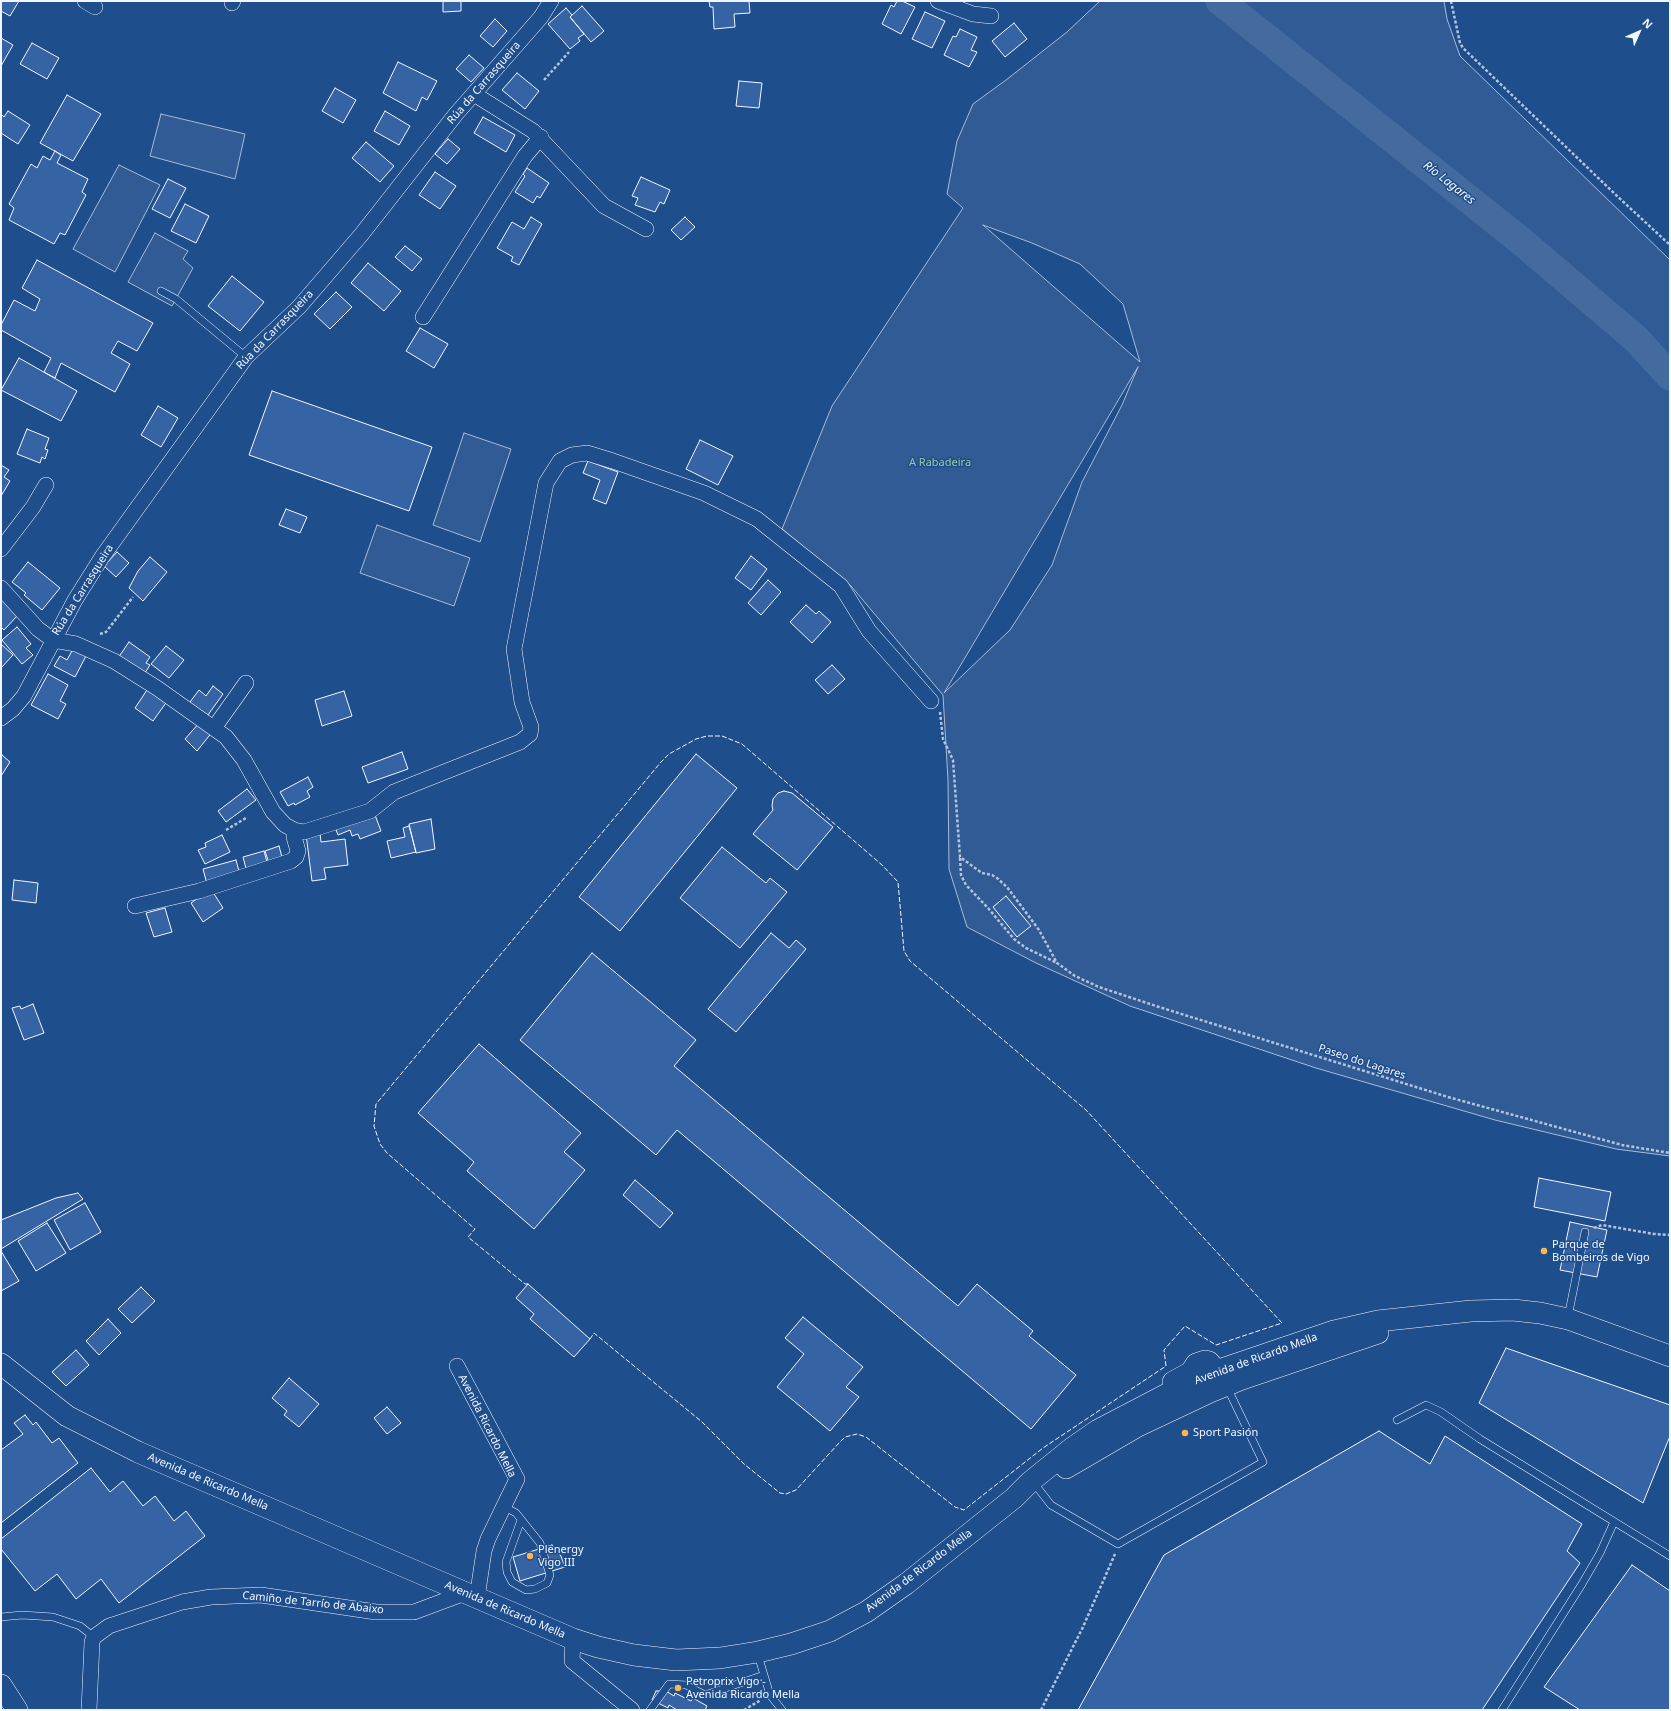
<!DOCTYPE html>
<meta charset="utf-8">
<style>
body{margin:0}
#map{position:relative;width:1671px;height:1711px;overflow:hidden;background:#1f4e8c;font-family:"Noto Sans",sans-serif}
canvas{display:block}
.frame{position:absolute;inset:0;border:2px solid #f2f6ff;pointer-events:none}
.north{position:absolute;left:1619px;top:12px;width:40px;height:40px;-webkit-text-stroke:3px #1f4e8c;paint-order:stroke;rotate:45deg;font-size:11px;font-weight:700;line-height:16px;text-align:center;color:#f2f6ff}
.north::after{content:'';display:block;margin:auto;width:14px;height:18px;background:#f2f6ff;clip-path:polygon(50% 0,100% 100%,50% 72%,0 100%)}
</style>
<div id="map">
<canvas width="1671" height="1711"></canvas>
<div class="frame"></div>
<div class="north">N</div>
</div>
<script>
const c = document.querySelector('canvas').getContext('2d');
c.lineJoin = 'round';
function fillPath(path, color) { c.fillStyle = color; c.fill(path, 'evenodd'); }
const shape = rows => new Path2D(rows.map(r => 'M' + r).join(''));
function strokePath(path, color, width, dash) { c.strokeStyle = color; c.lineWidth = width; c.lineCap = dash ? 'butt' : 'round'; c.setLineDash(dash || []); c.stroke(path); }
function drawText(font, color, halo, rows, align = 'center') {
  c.font = font + ' "Noto Sans",sans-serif'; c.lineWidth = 3; c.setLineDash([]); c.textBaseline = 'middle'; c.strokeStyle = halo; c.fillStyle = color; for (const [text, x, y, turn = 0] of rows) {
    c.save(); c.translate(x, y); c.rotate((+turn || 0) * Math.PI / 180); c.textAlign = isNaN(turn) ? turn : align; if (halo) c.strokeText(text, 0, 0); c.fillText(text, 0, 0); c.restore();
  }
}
const built = shape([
 [1100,1,1444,1,1447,19,1460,56,1670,260,1670,1156,1616,1149,1495,1120,1316,1068,1130,1006,1036,963,967,927,949,869,948,780,943,695,851,586,782,529,832,406,963,208,947,194,957,141,973,104,1006,80,1067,32,1100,1],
 [983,225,1032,243,1080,264,1123,304,1140,362,983,225],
 [1138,367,1122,405,1082,482,1052,565,1010,630,944,693,1138,367],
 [161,114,245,134,235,179,150,156,161,114],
 [119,165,160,185,115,272,73,249,119,165],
 [155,233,188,251,183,259,193,268,172,306,128,282,155,233],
 [464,433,511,449,480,542,433,525,464,433],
 [377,525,470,558,454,606,360,573,377,525]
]);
const river = shape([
 [1220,1,1521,241,1636,339,1670,376]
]);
const building = shape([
 [1,1,19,1,10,16,1,11,1,1],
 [443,1,461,1,461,11,443,12,443,1],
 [709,1,749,1,750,13,734,14,735,27,714,29,713,7,710,7,709,1],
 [897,1,902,1,915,7,901,34,882,24,891,5,894,7,897,1],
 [582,6,604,31,591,42,570,17,582,6],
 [566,8,572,15,570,17,584,34,578,38,580,41,570,49,548,24,566,8],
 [925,12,945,21,932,48,912,39,925,12],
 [495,19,507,31,493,47,480,36,495,19],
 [1014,23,1027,39,1005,57,992,41,1014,23],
 [960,29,977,37,971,50,977,52,969,67,944,55,953,36,956,37,960,29],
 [1,38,13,45,1,66,1,38],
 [32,43,59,58,47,79,20,64,32,43],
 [469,55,484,68,471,82,456,69,469,55],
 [398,62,437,81,427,100,422,97,416,111,383,93,398,62],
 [517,73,539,91,525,109,502,90,517,73],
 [739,81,762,83,759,108,736,106,739,81],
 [335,88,356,100,343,123,322,111,335,88],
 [67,95,101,114,73,161,40,143,67,95],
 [8,111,30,125,18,144,1,133,1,114,4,117,8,111],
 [385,111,410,126,399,145,374,131,385,111],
 [483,117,515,135,506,152,474,133,483,117],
 [448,139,460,149,447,164,435,154,448,139],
 [366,142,394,166,380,182,352,158,366,142],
 [55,151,61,155,57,163,88,179,82,192,86,195,65,235,60,233,54,244,9,220,14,208,9,204,31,164,37,168,43,156,50,160,55,151],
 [527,168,549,183,540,198,537,196,533,203,515,192,525,176,523,174,527,168],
 [435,172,456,186,440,209,419,195,435,172],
 [641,177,670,190,664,204,660,202,655,212,635,205,638,198,632,196,641,177],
 [168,179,186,188,170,218,152,209,168,179],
 [185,204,209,216,196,243,171,231,185,204],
 [531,217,542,224,519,265,511,261,513,257,497,248,512,222,524,229,531,217],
 [685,217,695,227,681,240,671,230,685,217],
 [405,246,422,259,412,271,395,257,405,246],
 [37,260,153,323,137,351,118,341,111,353,130,364,115,392,61,363,55,378,44,372,51,358,1,330,1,325,14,300,35,311,40,299,22,288,37,260],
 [368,263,401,291,384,311,351,283,368,263],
 [232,276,264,302,240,331,208,306,232,276],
 [336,292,352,307,330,329,314,314,336,292],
 [420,328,448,344,434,368,406,351,420,328],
 [19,358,77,391,61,421,1,390,19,358],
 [272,391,432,447,409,511,249,455,272,391],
 [158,406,178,418,161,447,141,435,158,406],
 [27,429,49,438,45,449,48,450,45,459,42,457,40,463,17,454,27,429],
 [700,440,733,456,718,485,686,469,700,440],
 [588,461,618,472,606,504,593,499,600,480,583,473,588,461],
 [1,465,9,470,4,477,10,481,1,496,1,465],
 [286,509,307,517,300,533,279,525,286,509],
 [117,552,129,563,116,577,104,566,117,552],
 [751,556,767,569,751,590,735,578,751,556],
 [150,557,167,572,143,601,129,588,138,571,150,557],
 [28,562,60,588,42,610,24,595,26,593,12,582,28,562],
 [768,580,781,592,761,615,748,603,768,580],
 [3,600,18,615,4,630,1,627,1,602,3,600],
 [806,605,816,614,819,611,831,622,812,643,790,622,806,605],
 [17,627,31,644,26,648,33,655,22,664,2,640,17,627],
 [129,642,150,657,146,663,150,665,143,676,118,658,129,642],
 [1,644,13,655,1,668,1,644],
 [166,646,184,660,169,678,151,664,166,646],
 [73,649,86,656,75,677,54,666,60,656,67,660,73,649],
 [832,665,845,679,828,694,815,680,832,665],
 [48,674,68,685,60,701,66,704,58,719,31,705,48,674],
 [213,686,223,694,205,719,187,706,199,690,206,696,213,686],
 [149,687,168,700,153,721,135,708,149,687],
 [344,691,352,716,322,726,315,700,344,691],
 [200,722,213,731,197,751,185,739,200,722],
 [402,752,408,769,368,783,362,767,402,752],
 [696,754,737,788,620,931,579,897,696,754],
 [2,755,10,762,1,776,1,756,2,755],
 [308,777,313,787,307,791,310,797,295,805,294,803,288,806,280,792,308,777],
 [247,789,256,800,226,822,218,811,247,789],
 [784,791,792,793,833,827,797,870,753,834,773,810,772,806,773,799,778,793,784,791],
 [375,815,381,831,360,839,358,834,352,836,350,830,338,835,335,827,375,815],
 [431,819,435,849,416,853,409,824,431,819],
 [409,826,416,852,391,858,387,841,405,837,403,828,409,826],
 [320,833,321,842,345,839,348,865,324,868,326,879,312,881,306,834,320,833],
 [222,835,230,852,205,864,198,850,206,847,205,843,222,835],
 [279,846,283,861,270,866,265,851,279,846],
 [722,847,766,883,770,878,787,892,740,948,680,898,722,847],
 [264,851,268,866,247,872,243,857,264,851],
 [236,860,240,875,207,884,203,869,236,860],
 [14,880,38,883,36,903,12,900,14,880],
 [211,889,223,908,203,922,191,903,211,889],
 [1006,896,1031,926,1017,937,993,907,1006,896],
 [165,908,172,932,154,937,146,913,165,908],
 [771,933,789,948,796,940,806,949,736,1032,708,1009,771,933],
 [592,953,696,1040,674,1066,958,1306,977,1284,1033,1331,1029,1336,1076,1375,1031,1429,677,1130,656,1155,520,1040,592,953],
 [33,1004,44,1033,24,1040,12,1008,20,1006,21,1009,33,1004],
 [479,1044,581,1133,564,1152,585,1170,534,1229,467,1171,474,1162,418,1113,479,1044],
 [1539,1178,1611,1192,1605,1221,1534,1207,1539,1178],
 [635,1180,673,1213,660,1228,623,1195,635,1180],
 [78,1193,83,1199,1,1249,1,1220,56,1198,78,1193],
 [85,1203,101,1232,70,1250,54,1220,85,1203],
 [1570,1222,1607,1230,1597,1277,1560,1270,1570,1222],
 [47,1223,66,1253,36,1271,18,1241,47,1223],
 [1,1251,19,1281,1,1291,1,1251],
 [528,1284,590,1339,574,1357,530,1319,534,1314,516,1298,528,1284],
 [141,1287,155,1301,132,1323,118,1309,141,1287],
 [803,1317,863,1367,846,1387,859,1397,830,1431,777,1387,804,1354,785,1338,803,1317],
 [108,1319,121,1333,99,1355,86,1341,108,1319],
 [1506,1348,1670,1405,1670,1436,1643,1503,1479,1403,1506,1348],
 [76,1350,89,1365,66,1386,52,1372,76,1350],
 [289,1378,319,1404,299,1427,284,1415,287,1411,272,1398,289,1378],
 [387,1407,401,1423,387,1434,374,1418,387,1407],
 [25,1415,33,1425,36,1422,52,1443,59,1438,78,1463,1,1523,1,1450,23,1434,14,1423,25,1415],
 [1379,1431,1430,1464,1445,1436,1582,1524,1567,1551,1580,1563,1482,1710,1078,1710,1164,1555,1379,1431],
 [91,1468,110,1492,123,1481,143,1506,155,1496,174,1521,186,1511,205,1536,119,1603,101,1579,76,1599,57,1574,35,1591,1,1549,1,1539,91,1468],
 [552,1545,561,1556,565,1567,520,1581,513,1557,552,1545],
 [1632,1565,1670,1591,1670,1710,1580,1710,1544,1687,1632,1565],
 [656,1691,666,1691,674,1696,675,1693,691,1701,693,1698,707,1706,705,1710,677,1710,669,1705,668,1708,652,1700,656,1691]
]);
const path = shape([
 [1451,1,1460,43,1463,48,1617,196,1670,245],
 [544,80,569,52],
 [100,634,106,632,133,597],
 [940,712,943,739,953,760,960,857,982,873,992,875,997,878,1007,887,1039,930,1057,963,1075,976,1099,987,1159,1007,1448,1097,1622,1145,1670,1153],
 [226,830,246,818],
 [960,858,961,875,966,885,988,908,1014,939,1026,948,1057,963],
 [1594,1228,1602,1225,1654,1234,1670,1235],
 [744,1710,761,1700],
 [1041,1710,1083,1627,1115,1554]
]);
const lane = shape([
 [161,291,176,299,246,357],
 [1568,1317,1585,1232],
 [1397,1420,1426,1405,1441,1412,1480,1439,1670,1556],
 [1037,1487,1051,1505,1118,1544,1263,1462,1227,1387],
 [503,1506,516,1513,540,1543,550,1575,547,1583,535,1589,526,1590,512,1582,507,1572,506,1562,521,1520],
 [1,1617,22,1615,53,1617,80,1626,94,1637],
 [758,1655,770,1695,782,1710],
 [650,1710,669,1684,686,1685,705,1695,764,1675],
 [1502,1710,1582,1584,1600,1553,1614,1522]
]);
const street = shape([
 [85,1,95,7],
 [938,1,973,14,991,16],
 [232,3,233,1],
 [474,94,533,131,604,206,646,229],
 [423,317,525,156,541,137],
 [1,549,33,507,46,485],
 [1,588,38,629,53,640,76,644,114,661,157,688,226,737,244,760,273,812,285,825,294,830,304,832,370,811,394,792,520,742,530,734,531,727,522,702,514,649,546,483,560,461,572,455,587,453,613,461,704,493,757,519,841,586,869,631,931,701],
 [1,718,13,709,24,696,75,600,102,557,246,357,299,307,361,235,456,114,541,17,551,1],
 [214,728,246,683],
 [135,906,199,891,291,861,296,857,298,851,294,837,294,830],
 [457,1366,517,1479,488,1539,484,1551,477,1598],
 [573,1639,572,1661,632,1710],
 [89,1710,92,1642,94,1637,109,1626,182,1602,211,1597,261,1595,376,1612,414,1612,465,1593]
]);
const secondary = shape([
 [1,1364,67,1416,138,1452,573,1639,598,1647,634,1655,676,1660,720,1658,758,1652,791,1644,830,1631,866,1612,906,1584,1014,1498,1030,1482,1072,1448,1098,1430,1167,1394,1219,1370,1334,1331,1378,1321,1471,1311,1513,1310,1540,1313,1568,1319,1670,1356],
 [1173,1382,1191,1372,1196,1364,1205,1361,1209,1362,1215,1369,1217,1377,1214,1381],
 [1066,1468,1138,1426,1210,1392,1242,1379,1378,1333],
 [1,1685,17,1710]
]);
const fence = shape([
 [528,1284,525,1284,468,1237,475,1229,387,1153,380,1144,374,1126,376,1104,661,762,669,754,696,739,707,736,722,736,742,744,882,865,898,882,904,951,910,961,1086,1110,1282,1323,1216,1345,1185,1326,1164,1350,1166,1366,1043,1448,964,1510,955,1507,866,1437,857,1434,845,1437,839,1443,796,1490,786,1494,780,1493,744,1464,702,1422,594,1333,590,1339]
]);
const markers = [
 [1544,1251,4,"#ffb74d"],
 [1185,1433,4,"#ffb74d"],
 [530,1556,4,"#ffb74d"],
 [678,1688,4,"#ffb74d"]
];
const streetNames = [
 ["Rúa da Carrasqueira",484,83,-49],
 ["Rúa da Carrasqueira",275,330,-46],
 ["Rúa da Carrasqueira",83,590,-58],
 ["Paseo do Lagares",1362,1062,18],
 ["Avenida de Ricardo Mella",1256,1359,-20],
 ["Avenida Ricardo Mella",487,1426,63],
 ["Avenida de Ricardo Mella",208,1482,23],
 ["Avenida de Ricardo Mella",919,1571,-37],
 ["Camiño de Tarrío de Abaixo",313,1603,6],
 ["Avenida de Ricardo Mella",505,1610,23]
];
const parkNames = [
 ["A Rabadeira",940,463]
];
const poiNames = [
 ["Parque de",1552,1245],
 ["Bombeiros de Vigo",1552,1258],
 ["Sport Pasión",1193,1433],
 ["Plenergy",538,1550],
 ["Vigo III",538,1563],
 ["Petroprix Vigo -",686,1682],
 ["Avenida Ricardo Mella",686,1695]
];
const waterNames = [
 ["Río Lagares",1449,183,38]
];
fillPath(built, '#305b95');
strokePath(built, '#a8bbd7', 1);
strokePath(river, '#446ba0', 29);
fillPath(building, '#3563a3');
strokePath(building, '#f2f6ff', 1);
strokePath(lane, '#f2f6ff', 8);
strokePath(street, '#f2f6ff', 16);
strokePath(secondary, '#f2f6ff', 22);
strokePath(path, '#b3c4dc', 2.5, [3, 2]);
strokePath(lane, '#1f4e8c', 7);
strokePath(street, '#1f4e8c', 15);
strokePath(secondary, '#1f4e8c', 21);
strokePath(fence, '#f2f6ff', 1, [5, 2]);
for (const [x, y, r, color] of markers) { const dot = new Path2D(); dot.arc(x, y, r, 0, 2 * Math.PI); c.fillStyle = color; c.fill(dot); strokePath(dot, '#1f4e8c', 1.5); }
drawText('11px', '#f2f6ff', '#1f4e8c', streetNames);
drawText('11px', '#97c8a6', '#1f4e8c', parkNames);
drawText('11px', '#f2f6ff', '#1f4e8c', poiNames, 'left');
drawText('italic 12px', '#f2f6ff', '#1f4e8c', waterNames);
</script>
